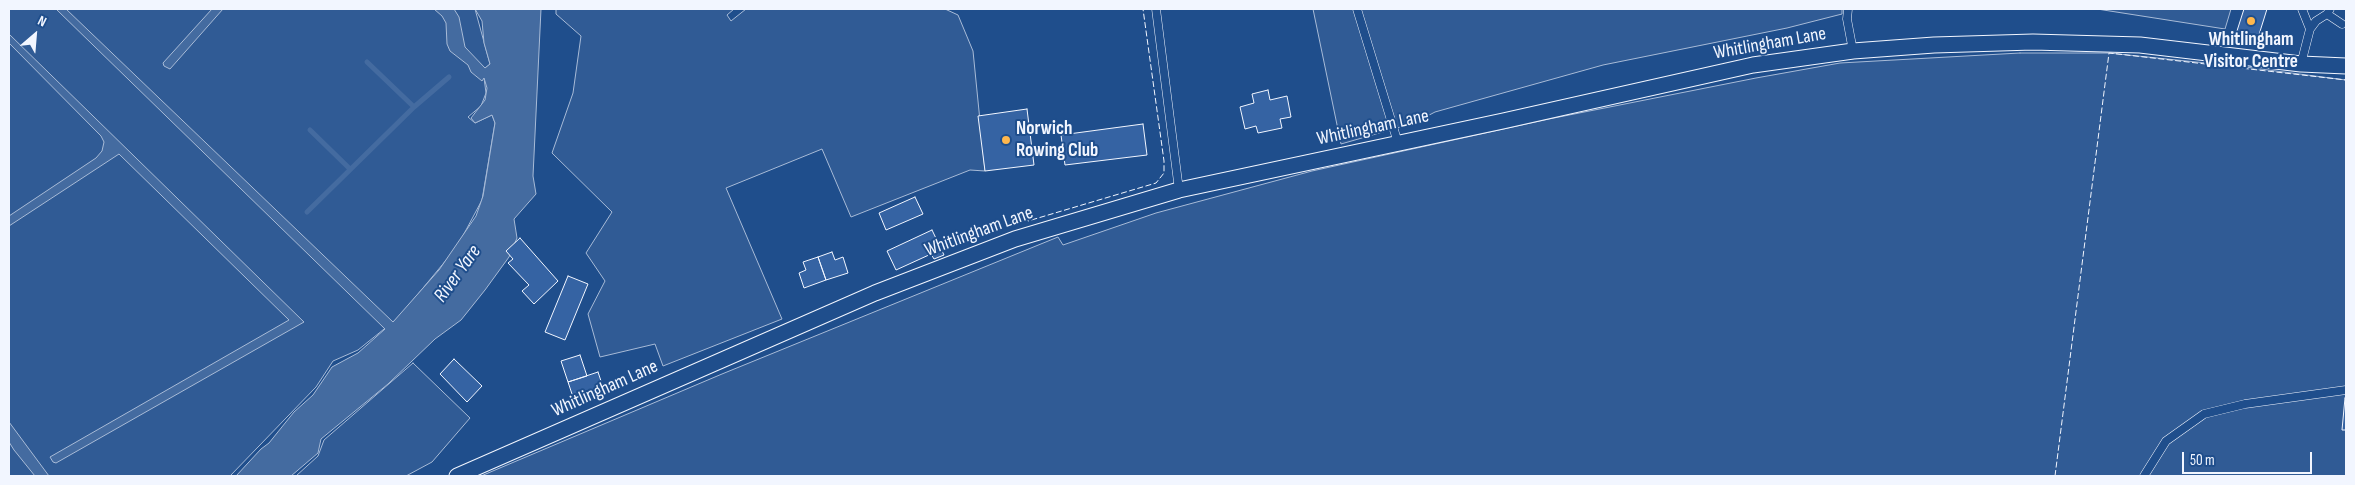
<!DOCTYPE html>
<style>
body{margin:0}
#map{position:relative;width:2355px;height:485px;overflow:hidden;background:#1f4e8c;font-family:"Sofia Sans Condensed",sans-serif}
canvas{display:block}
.frame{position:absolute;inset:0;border:10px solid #f2f6ff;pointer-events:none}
.north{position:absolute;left:10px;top:10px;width:50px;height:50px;-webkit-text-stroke:4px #1f4e8c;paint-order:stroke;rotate:27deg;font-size:14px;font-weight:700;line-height:20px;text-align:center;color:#f2f6ff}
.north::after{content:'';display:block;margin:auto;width:18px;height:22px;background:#f2f6ff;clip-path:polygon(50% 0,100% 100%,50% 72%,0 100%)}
.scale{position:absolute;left:2182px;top:452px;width:130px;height:22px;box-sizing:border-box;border:2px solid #f2f6ff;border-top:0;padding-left:6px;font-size:15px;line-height:18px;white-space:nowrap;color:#f2f6ff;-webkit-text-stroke:4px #1f4e8c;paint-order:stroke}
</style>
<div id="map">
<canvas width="2355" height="485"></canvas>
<div class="frame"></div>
<div class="north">N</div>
<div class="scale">50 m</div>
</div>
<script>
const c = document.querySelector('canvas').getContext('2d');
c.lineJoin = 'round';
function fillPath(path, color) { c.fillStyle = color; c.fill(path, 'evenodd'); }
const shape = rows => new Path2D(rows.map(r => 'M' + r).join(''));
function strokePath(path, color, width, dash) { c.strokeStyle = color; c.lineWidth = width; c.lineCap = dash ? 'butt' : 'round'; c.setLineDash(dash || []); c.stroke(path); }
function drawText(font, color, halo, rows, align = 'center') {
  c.font = font + ' "Sofia Sans Condensed",sans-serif'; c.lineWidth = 4; c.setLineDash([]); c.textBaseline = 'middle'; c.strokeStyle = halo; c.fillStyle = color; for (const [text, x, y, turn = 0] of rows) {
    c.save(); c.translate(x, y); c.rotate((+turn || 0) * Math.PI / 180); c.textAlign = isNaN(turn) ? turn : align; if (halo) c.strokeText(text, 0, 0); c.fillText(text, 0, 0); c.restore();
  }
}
const green = shape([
 [9,9,475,9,490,64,483,70,486,93,481,106,468,117,475,123,492,115,495,123,482,200,457,247,399,317,358,350,333,361,316,387,230,476,9,476,9,9],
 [556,9,734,9,727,15,731,21,746,9,945,9,958,15,973,51,985,171,970,170,851,217,822,149,726,188,782,319,663,366,655,344,600,357,588,314,605,281,586,253,612,212,552,153,573,93,581,36,556,14,556,9],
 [1313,9,1842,9,1842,14,1787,28,1603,65,1435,112,1414,123,1341,144,1313,9],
 [2097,9,2231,9,2225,29,2097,9],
 [2020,53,2109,53,2245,67,2346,80,2346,476,481,476,722,374,1058,237,1063,245,1156,213,1312,171,1549,119,1756,78,1840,63,2020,53],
 [413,363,470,418,432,462,406,476,296,476,318,456,324,440,413,363]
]);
const water = shape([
 [56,9,66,9,393,322,439,270,476,216,483,196,495,123,492,115,475,123,471,118,485,100,487,88,484,78,482,81,471,72,468,65,450,51,447,44,446,23,442,16,434,9,454,9,459,17,465,47,485,68,490,64,484,43,482,21,475,9,541,9,533,176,536,194,514,219,517,238,509,257,485,290,461,320,435,339,388,384,321,439,318,453,291,476,236,476,261,449,269,443,294,412,313,395,332,367,358,353,385,329,56,9],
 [212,9,223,9,170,69,164,66,163,63,212,9],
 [9,34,304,322,56,463,53,462,50,457,289,320,119,154,9,226,9,216,96,158,102,151,104,142,101,136,9,43,9,34],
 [9,422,49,476,35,476,14,450,9,442,9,422]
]);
const stream = shape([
 [367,62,414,107],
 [310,130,350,169],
 [307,212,414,107,449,77]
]);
const building = shape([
 [2244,9,2267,9,2257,41,2236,34,2244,9],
 [1268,90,1270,100,1287,96,1291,117,1280,119,1282,128,1258,133,1256,126,1245,129,1240,107,1254,103,1252,94,1268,90],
 [1027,109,1034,165,985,171,978,116,1027,109],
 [1143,124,1147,155,1065,165,1061,135,1143,124],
 [915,197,923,214,886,230,879,213,915,197],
 [932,230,944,255,934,259,931,254,896,270,887,251,932,230],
 [520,238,558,281,534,304,522,291,529,285,508,263,513,259,506,251,520,238],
 [832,252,835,260,843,257,848,273,826,280,818,257,832,252],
 [818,257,826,280,804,288,799,273,806,270,803,262,818,257],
 [568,276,588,284,565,340,545,332,568,276],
 [580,355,587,376,568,382,561,361,580,355],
 [454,359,482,386,467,402,440,374,454,359],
 [598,372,604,390,574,400,568,382,598,372],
 [2345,398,2346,398,2346,430,2342,430,2345,398]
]);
const lane = shape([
 [1156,9,1179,190],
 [1357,9,1398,143],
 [1848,9,1847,19,1853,51],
 [2302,9,2310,29],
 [2327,14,2342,24],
 [2301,64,2310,29,2316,21,2327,14,2330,9],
 [2144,476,2166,441,2204,414,2245,404,2346,390]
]);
const street = shape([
 [457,476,875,293,1015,239,1179,190,1503,121,1753,65,1853,51,1934,45,2033,42,2140,45,2301,64,2346,66]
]);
const fence = shape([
 [1018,212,1028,221,1156,183,1164,173,1164,161,1143,9],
 [2055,476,2109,53,2346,80]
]);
const markers = [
 [2251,21,5,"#ffb74d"],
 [1006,140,5,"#ffb74d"]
];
const poiNames = [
 ["Whitlingham",2251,40],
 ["Visitor Centre",2251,62],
 ["Norwich",1016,129,"left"],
 ["Rowing Club",1016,151,"left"]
];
const streetNames = [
 ["Whitlingham Lane",1770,44,-10],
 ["Whitlingham Lane",1373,128,-12],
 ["Whitlingham Lane",979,232,-20],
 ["Whitlingham Lane",605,389,-24]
];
const waterNames = [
 ["River Yare",458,274,-54]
];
fillPath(green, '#305b95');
strokePath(green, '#a8bbd7', 1);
fillPath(water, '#446ba0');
strokePath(water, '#a8bbd7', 1);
strokePath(stream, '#446ba0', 5);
fillPath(building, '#3563a3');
strokePath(building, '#f2f6ff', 1);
strokePath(lane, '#f2f6ff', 9);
strokePath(street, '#f2f6ff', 17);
strokePath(lane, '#1f4e8c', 8);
strokePath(street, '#1f4e8c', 15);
strokePath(fence, '#f2f6ff', 1, [6, 2.5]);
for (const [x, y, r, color] of markers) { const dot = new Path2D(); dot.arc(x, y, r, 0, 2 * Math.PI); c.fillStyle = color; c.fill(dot); strokePath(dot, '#1f4e8c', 2); }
drawText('bold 19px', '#f2f6ff', '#1f4e8c', poiNames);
drawText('19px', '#f2f6ff', '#1f4e8c', streetNames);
drawText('italic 20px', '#f2f6ff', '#1f4e8c', waterNames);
</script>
